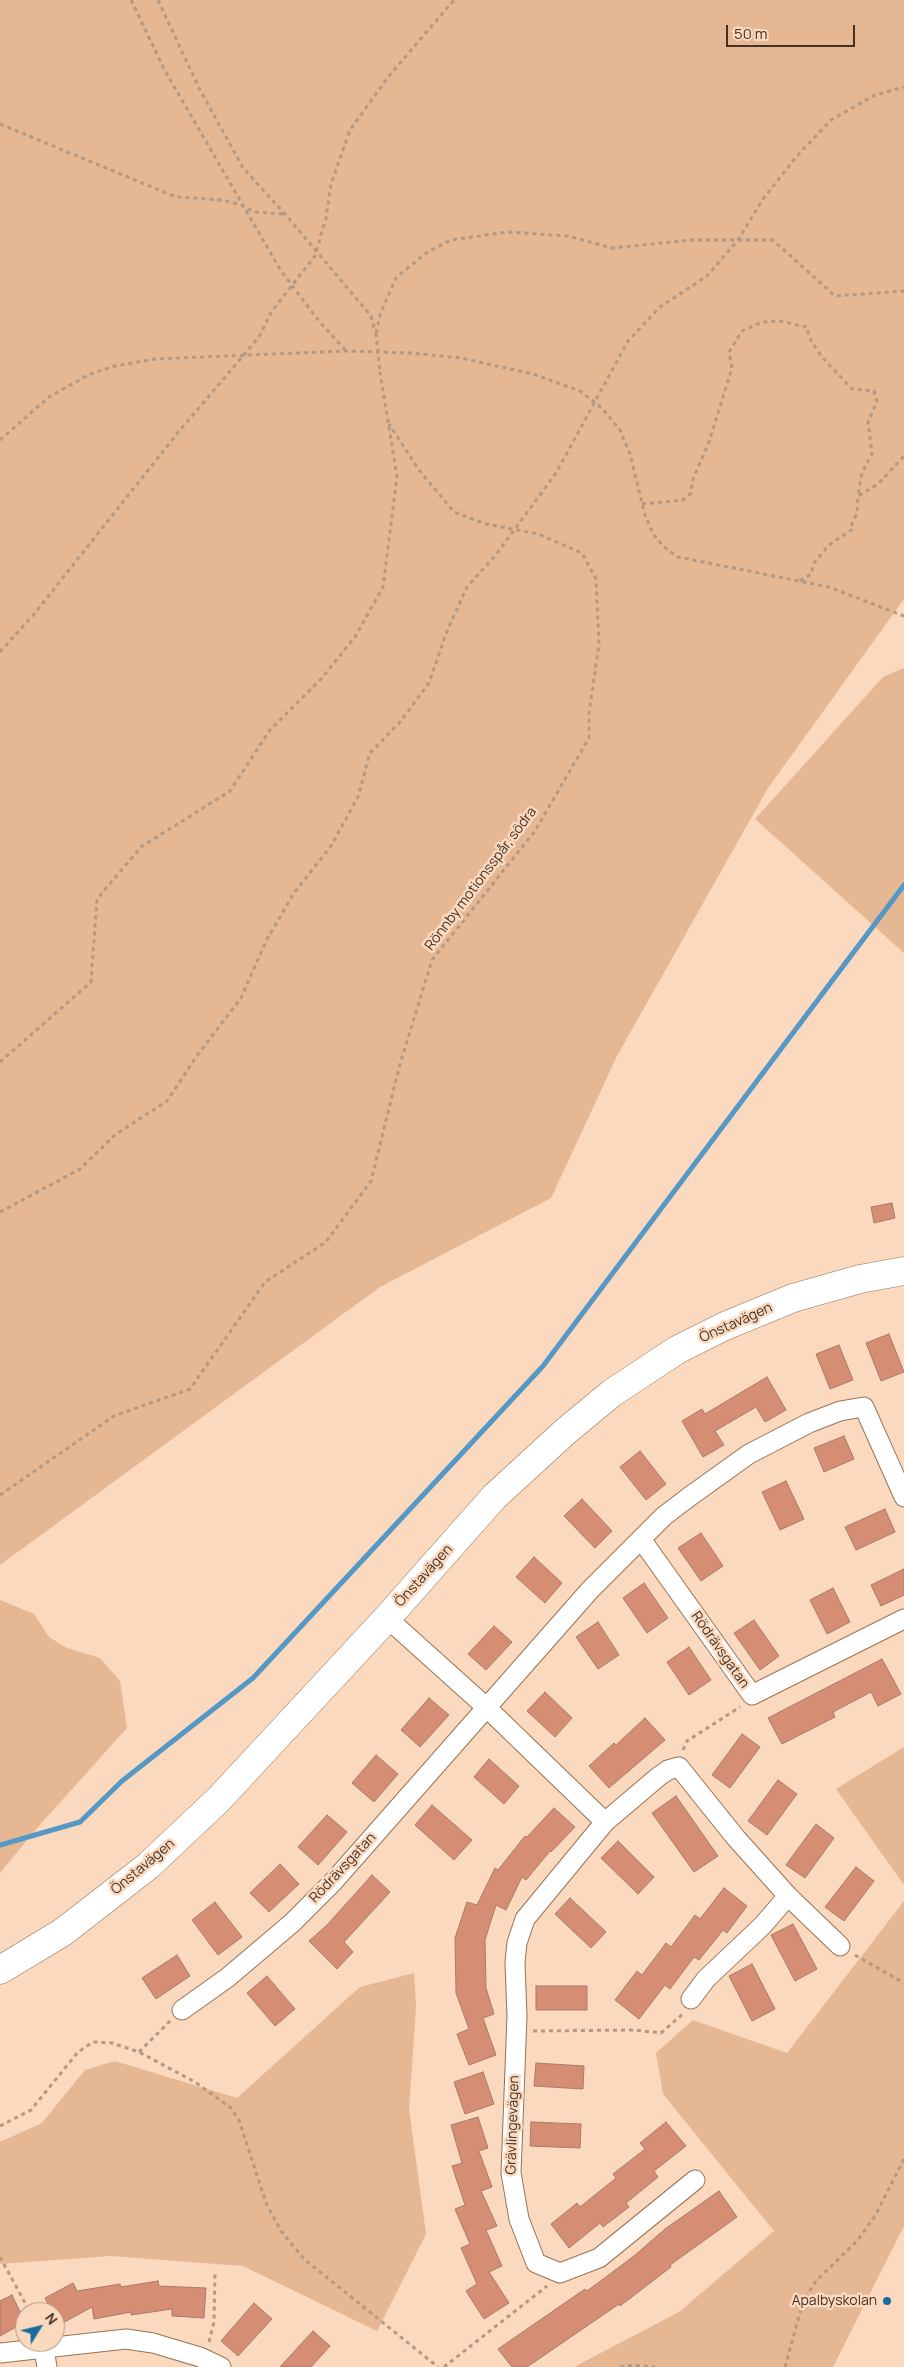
<!DOCTYPE html>
<meta charset="utf-8">
<style>
body{margin:0}
#map{position:relative;width:904px;height:2367px;overflow:hidden;background:#fad9bf;font-family:Manrope,sans-serif}
canvas{display:block}
.north{position:absolute;left:15px;top:2302px;width:50px;height:50px;box-sizing:border-box;background:#fad9bf;border:1px solid #b09681;border-radius:50%;rotate:54deg;font-size:14px;font-weight:700;line-height:20px;text-align:center;color:#423225}
.north::after{content:'';display:block;margin:auto;width:18px;height:22px;background:#196d9e;clip-path:polygon(50% 0,100% 100%,50% 72%,0 100%)}
.scale{position:absolute;left:726px;top:25px;width:129px;height:22px;box-sizing:border-box;border:2px solid #423225;border-top:0;padding-left:6px;font-size:15px;line-height:18px;white-space:nowrap;color:#423225;-webkit-text-stroke:4px #fad9bf;paint-order:stroke}
</style>
<div id="map">
<canvas width="904" height="2367"></canvas>
<div class="north">N</div>
<div class="scale">50 m</div>
</div>
<script>
const c = document.querySelector('canvas').getContext('2d');
c.lineJoin = 'round';
function fillPath(path, color) { c.fillStyle = color; c.fill(path, 'evenodd'); }
const shape = rows => new Path2D(rows.map(r => 'M' + r).join(''));
function strokePath(path, color, width, dash) { c.strokeStyle = color; c.lineWidth = width; c.lineCap = dash ? 'butt' : 'round'; c.setLineDash(dash || []); c.stroke(path); }
function drawText(font, color, halo, rows, align = 'center') {
  c.font = font + ' Manrope,sans-serif'; c.lineWidth = 5; c.setLineDash([]); c.textBaseline = 'middle'; c.strokeStyle = halo; c.fillStyle = color; for (const [text, x, y, turn = 0] of rows) {
    c.save(); c.translate(x, y); c.rotate((+turn || 0) * Math.PI / 180); c.textAlign = isNaN(turn) ? turn : align; if (halo) c.strokeText(text, 0, 0); c.fillText(text, 0, 0); c.restore();
  }
}
const green = shape([
 [0,0,904,0,904,599,768,788,617,1056,551,1198,380,1287,0,1565],
 [904,668,904,953,755,819,883,677],
 [0,1600,34,1614,49,1637,67,1648,100,1658,120,1681,127,1728,38,1827,0,1873],
 [904,1747,904,1885,836,1789],
 [904,1901,904,2226,833,2367,574,2367,679,2312,774,2231,663,2094,656,2053,693,2020,787,2053],
 [414,1973,416,2007,409,2109,426,2234,377,2331,243,2266,110,2256,0,2264,0,2142,42,2123,85,2070,115,2061,237,2098,360,1987]
]);
const stream = shape([
 [0,1845,80,1822,122,1781,253,1678,543,1366,904,885]
]);
const building = shape([
 [892,1203,895,1218,874,1223,871,1207,892,1203],
 [889,1334,904,1372,881,1381,866,1343,889,1334],
 [839,1345,853,1380,830,1389,816,1354,839,1345],
 [767,1377,786,1410,765,1422,756,1407,715,1431,724,1445,703,1457,682,1421,702,1409,705,1414,767,1377],
 [844,1436,854,1459,824,1472,814,1448,844,1436],
 [640,1451,666,1484,646,1500,620,1467,640,1451],
 [786,1481,804,1519,780,1530,762,1492,786,1481],
 [582,1499,612,1531,595,1548,564,1516,582,1499],
 [885,1509,895,1532,856,1550,845,1527,885,1509],
 [701,1533,723,1566,701,1581,678,1548,701,1533],
 [534,1557,562,1583,545,1603,516,1577,534,1557],
 [904,1569,904,1595,881,1606,871,1585,904,1569],
 [644,1583,668,1618,647,1633,623,1598,644,1583],
 [833,1588,850,1622,827,1634,810,1600,833,1588],
 [754,1620,779,1656,760,1670,734,1633,754,1620],
 [598,1622,619,1655,598,1669,576,1637,598,1622],
 [494,1626,512,1642,486,1670,468,1654,494,1626],
 [689,1647,711,1680,689,1695,667,1662,689,1647],
 [882,1659,901,1694,878,1706,871,1692,833,1712,835,1717,782,1744,768,1718,882,1659],
 [545,1692,572,1718,555,1737,527,1711,545,1692],
 [429,1698,449,1715,420,1747,401,1730,429,1698],
 [645,1718,665,1740,609,1788,589,1766,614,1743,616,1745,645,1718],
 [742,1734,760,1747,730,1788,712,1775,742,1734],
 [376,1755,398,1774,374,1802,352,1783,376,1755],
 [489,1759,519,1786,504,1804,474,1777,489,1759],
 [778,1780,797,1794,767,1835,748,1821,778,1780],
 [676,1796,718,1856,694,1872,652,1813,676,1796],
 [432,1805,472,1840,454,1860,415,1825,432,1805],
 [554,1808,575,1827,551,1852,550,1851,526,1880,522,1877,506,1910,496,1905,485,1940,486,1988,494,2014,483,2018,496,2055,469,2065,457,2034,469,2029,456,1993,455,1938,467,1902,477,1905,495,1868,498,1870,525,1836,527,1837,554,1808],
 [327,1815,347,1832,318,1865,298,1847,327,1815],
 [816,1824,834,1838,805,1878,786,1865,816,1824],
 [618,1841,654,1877,638,1894,601,1858,618,1841],
 [280,1864,299,1884,269,1912,250,1893,280,1864],
 [856,1867,874,1881,844,1921,825,1907,856,1867],
 [372,1875,390,1892,344,1942,353,1952,337,1969,309,1941,327,1925,372,1875],
 [724,1888,747,1906,727,1933,723,1930,699,1960,694,1957,670,1989,665,1985,639,2019,615,2000,637,1971,642,1975,666,1943,671,1947,695,1915,700,1919,724,1888],
 [570,1898,606,1932,591,1948,555,1914,570,1898],
 [215,1902,242,1937,218,1955,192,1920,215,1902],
 [793,1924,817,1969,795,1981,771,1935,793,1924],
 [177,1955,190,1976,156,1999,142,1978,177,1955],
 [752,1964,775,2009,752,2021,729,1976,752,1964],
 [267,1976,295,2009,275,2026,247,1993,267,1976],
 [536,1986,587,1986,587,2010,536,2010,536,1986],
 [536,2063,584,2066,583,2089,534,2086,536,2063],
 [483,2072,494,2104,465,2114,454,2082,483,2072],
 [478,2117,488,2148,479,2151,492,2187,481,2191,497,2226,486,2230,502,2266,489,2272,509,2303,484,2319,466,2291,477,2284,461,2248,470,2244,455,2209,465,2205,452,2166,462,2163,451,2125,478,2117],
 [531,2122,581,2124,580,2148,530,2146,531,2122],
 [666,2122,686,2146,654,2171,658,2177,626,2203,629,2207,603,2227,600,2223,569,2248,551,2224,577,2203,580,2207,616,2178,613,2174,645,2149,640,2143,666,2122],
 [719,2191,737,2217,670,2265,671,2267,620,2306,619,2304,527,2367,512,2367,498,2349,585,2289,587,2291,634,2256,665,2229,719,2191],
 [158,2281,159,2286,206,2288,204,2318,172,2316,172,2309,131,2315,131,2312,94,2319,92,2307,59,2325,55,2312,52,2312,45,2298,73,2283,77,2291,120,2284,121,2287,158,2281],
 [12,2295,25,2322,0,2336,0,2301,12,2295],
 [254,2303,272,2319,238,2356,221,2341,254,2303],
 [313,2331,330,2346,311,2367,280,2367,313,2331]
]);
const path = shape([
 [131,0,164,69,281,271,319,321,346,351],
 [158,0,199,88,243,168,285,214,371,316,375,331],
 [0,124,176,197,223,200,241,205,254,212,284,214],
 [376,333,381,312,396,278,426,253,451,240,508,232,568,236,612,248,692,240,773,240,835,296,904,291],
 [0,440,49,397,90,374,115,366,155,359,346,351,410,353,461,358,533,374,580,391,602,408,620,430,630,454,645,515,653,534,664,547,678,557,829,587,904,616],
 [642,504,683,500,691,493,693,479,709,442,732,368,729,352,742,331,762,322,779,321,807,327,809,337,821,356,852,389,874,391,877,401,868,422,872,454,862,473,858,496],
 [800,581,811,574,814,563,829,545,853,529,852,524,857,513,858,496,878,484,904,456],
 [0,652,35,613,176,435,259,337,272,311,315,256,326,218,331,184,350,130,389,76,454,0],
 [0,1062,91,982,97,899,141,847,230,791,270,730,321,679,355,637,383,587,397,477,380,372],
 [0,1212,80,1169,116,1134,167,1101,196,1057,241,998,266,941,294,893,331,846,358,797,370,753,400,722,429,683,447,631,467,587,495,556,556,473,628,341,660,307,707,276,738,240,763,199,797,156,831,120,873,96,904,87],
 [0,1495,114,1416,190,1389,265,1282,326,1242,371,1181,400,1064,432,960,535,831,589,738,589,713,599,644,596,579,582,553,538,534,486,524,454,512,419,470,389,424],
 [683,1750,687,1741,740,1707],
 [855,1955,904,1983],
 [533,2031,634,2030,661,2033,684,2013],
 [139,2052,170,2021],
 [0,2126,31,2110,78,2052,93,2042,112,2043,139,2052,195,2082,231,2108,239,2120,266,2203,281,2231,304,2259,438,2367],
 [0,2257,30,2312],
 [209,2342,214,2322,215,2272],
 [444,2367,547,2286],
 [620,2367,633,2365,655,2367],
 [785,2367,801,2309,807,2295,816,2281,857,2241,875,2216,904,2159]
]);
const street = shape([
 [641,1539,752,1695,904,1619],
 [387,1618,486,1707,605,1822],
 [691,1999,706,1979,763,1925,788,1896],
 [182,2010,227,1978,292,1923,333,1882,590,1590,664,1516,689,1497,749,1454,809,1423,840,1411,864,1407,904,1497],
 [695,2180,599,2258,560,2273,536,2263,519,2219,511,2173,517,2016,515,1962,517,1943,525,1919,605,1822,658,1777,668,1770,679,1767,736,1838,788,1896,840,1946],
 [44,2349,47,2367],
 [0,2353,126,2339,153,2343,200,2357,221,2367]
]);
const secondary = shape([
 [0,1970,63,1932,148,1866,219,1799,387,1618,494,1497,566,1431,612,1393,677,1350,725,1326,793,1298,860,1279,904,1271]
]);
const pathBridge = shape([
 [376,333,380,372]
]);
const markers = [
 [887,2301,5,"#196d9e"]
];
const streetNames = [
 ["Rönnby motionsspår, södra",481,879,-53],
 ["Önstavägen",736,1323,-24],
 ["Önstavägen",424,1576,-48],
 ["Rödrävsgatan",720,1650,55],
 ["Önstavägen",143,1867,-40],
 ["Rödrävsgatan",343,1868,-47],
 ["Grävlingevägen",513,2125,-88]
];
const poiNames = [
 ["Apalbyskolan",877,2301]
];
fillPath(green, '#e5b792');
strokePath(stream, '#5598c6', 5);
fillPath(building, '#d58d73');
strokePath(building, '#a97a69', 1);
strokePath(street, '#987354', 21);
strokePath(secondary, '#987354', 29);
strokePath(path, '#b39883', 3, [4, 4]);
strokePath(street, '#fff', 19);
strokePath(secondary, '#fff', 28);
strokePath(pathBridge, '#b39883', 3, [4, 4]);
for (const [x, y, r, color] of markers) { const dot = new Path2D(); dot.arc(x, y, r, 0, 2 * Math.PI); c.fillStyle = color; c.fill(dot); strokePath(dot, '#fad9bf', 2); }
drawText('14px', '#423225', '#fad9bf', streetNames);
drawText('14px', '#423225', '#fad9bf', poiNames, 'right');
</script>
